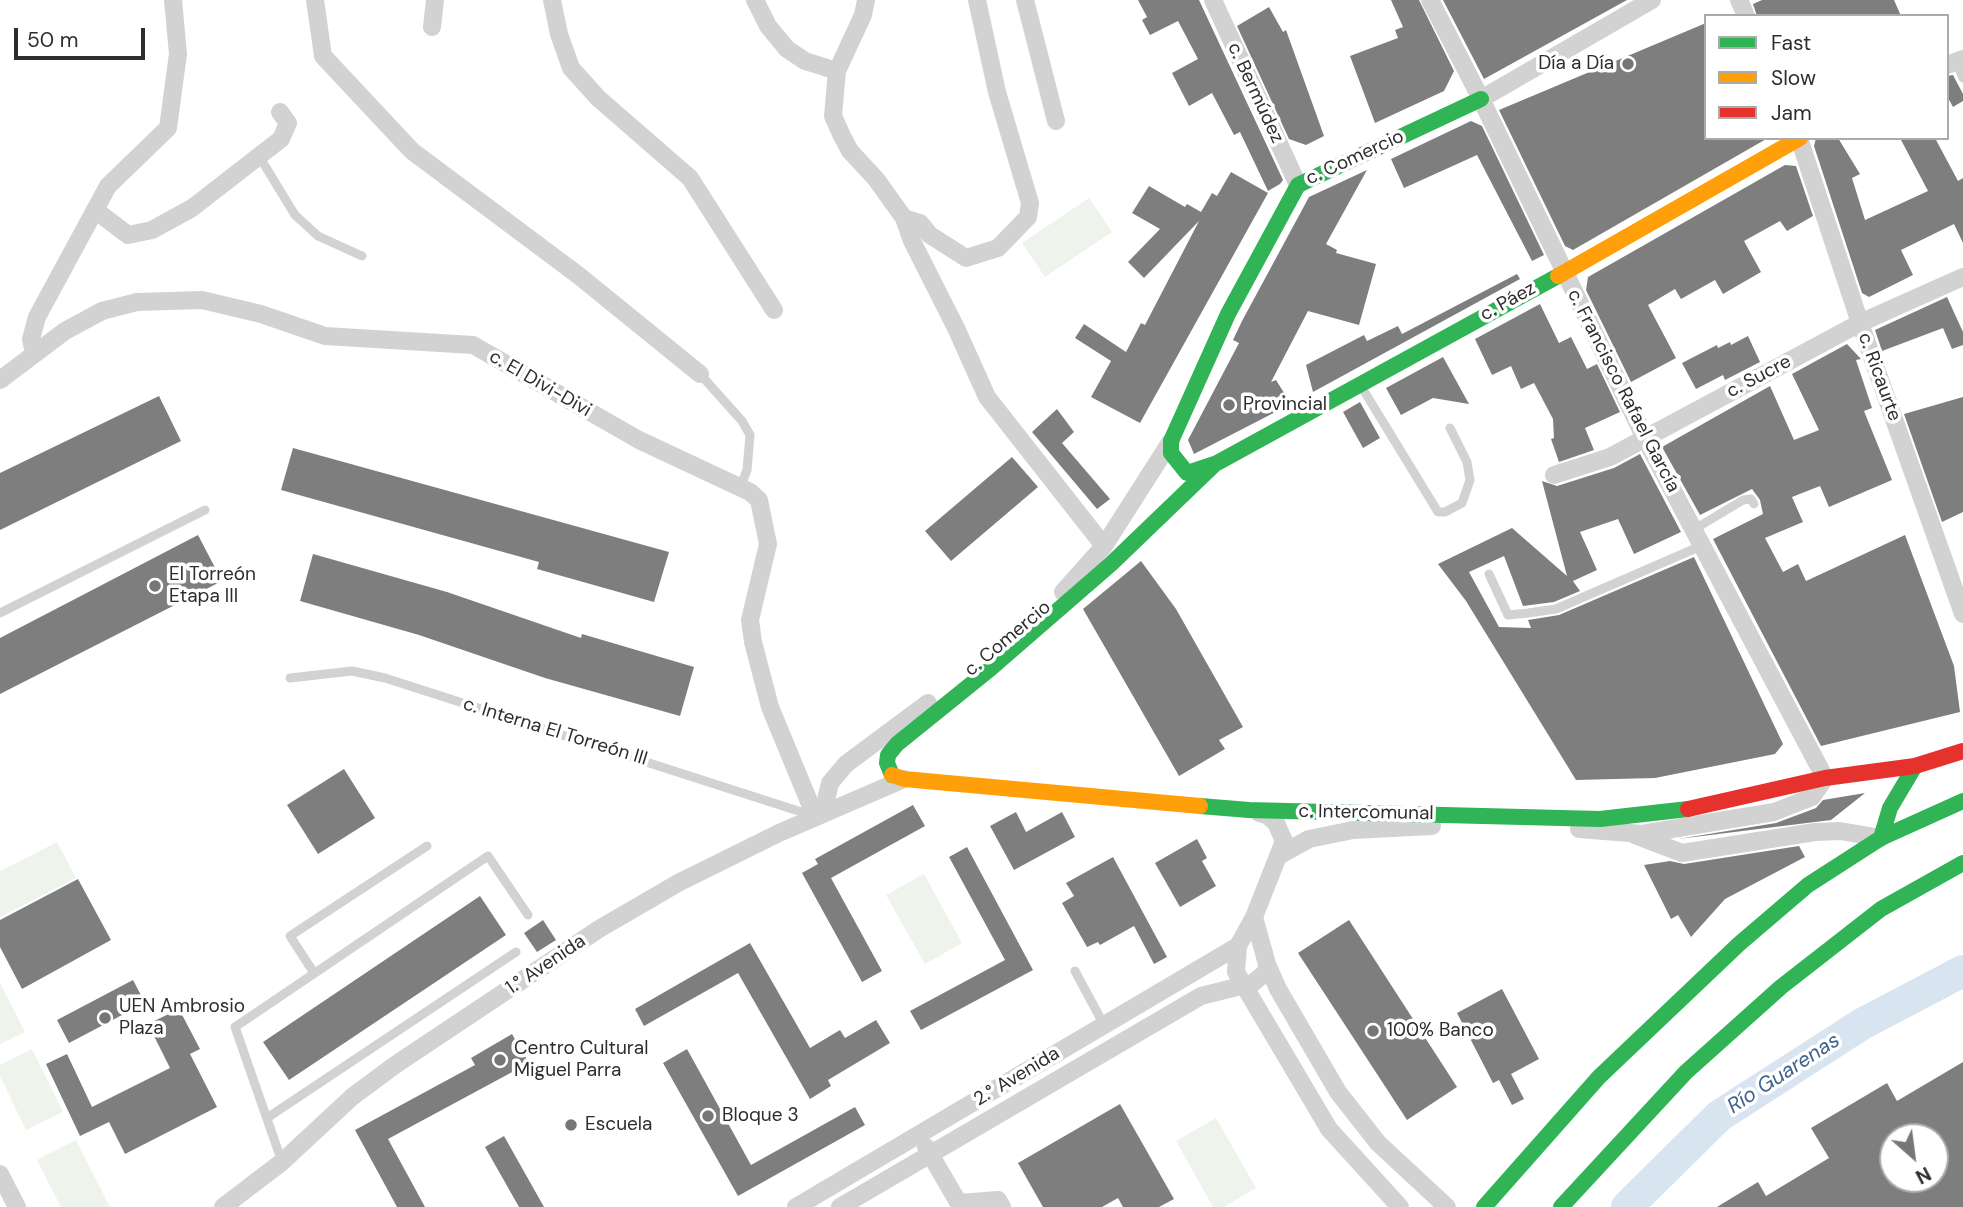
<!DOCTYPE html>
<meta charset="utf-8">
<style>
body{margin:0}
#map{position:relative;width:1963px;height:1207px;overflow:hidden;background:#fff;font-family:"DM Sans",sans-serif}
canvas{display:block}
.legend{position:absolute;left:1704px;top:14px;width:245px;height:126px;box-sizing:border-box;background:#fff;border:2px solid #ababab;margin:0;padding:9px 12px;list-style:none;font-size:21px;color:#2d2d2d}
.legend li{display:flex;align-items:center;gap:14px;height:35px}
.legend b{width:35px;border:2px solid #ababab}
.north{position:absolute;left:1879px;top:1123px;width:70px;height:70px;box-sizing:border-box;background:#fff;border:2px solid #ababab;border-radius:50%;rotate:152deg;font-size:19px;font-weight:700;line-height:28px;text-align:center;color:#2d2d2d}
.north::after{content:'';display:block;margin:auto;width:24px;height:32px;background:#767676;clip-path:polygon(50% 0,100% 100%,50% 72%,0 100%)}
.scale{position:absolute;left:14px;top:28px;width:131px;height:32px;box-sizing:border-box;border:4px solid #2d2d2d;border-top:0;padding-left:9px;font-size:21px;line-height:24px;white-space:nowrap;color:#2d2d2d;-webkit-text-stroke:5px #fff;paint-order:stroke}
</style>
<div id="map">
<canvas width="1963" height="1207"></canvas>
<ul class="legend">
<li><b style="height:9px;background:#30b455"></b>Fast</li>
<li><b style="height:9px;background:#ff9f0a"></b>Slow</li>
<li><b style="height:9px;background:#e5322d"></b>Jam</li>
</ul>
<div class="north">N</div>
<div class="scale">50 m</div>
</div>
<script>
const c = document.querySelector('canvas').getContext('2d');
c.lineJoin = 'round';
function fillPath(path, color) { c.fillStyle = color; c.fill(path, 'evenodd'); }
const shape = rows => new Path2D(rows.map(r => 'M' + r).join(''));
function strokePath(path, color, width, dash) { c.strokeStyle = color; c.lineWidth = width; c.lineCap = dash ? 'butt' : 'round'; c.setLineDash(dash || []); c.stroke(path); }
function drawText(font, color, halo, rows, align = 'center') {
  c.font = font + ' "DM Sans",sans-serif'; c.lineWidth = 7; c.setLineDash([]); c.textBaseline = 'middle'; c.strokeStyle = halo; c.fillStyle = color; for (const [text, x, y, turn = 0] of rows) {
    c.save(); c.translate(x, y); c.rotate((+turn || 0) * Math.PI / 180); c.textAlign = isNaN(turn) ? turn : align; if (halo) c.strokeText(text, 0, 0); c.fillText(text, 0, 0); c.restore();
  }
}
const green = shape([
 [1089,198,1112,232,1045,277,1022,243],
 [57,842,76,878,0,917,0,871],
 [924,874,962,943,925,964,886,895],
 [0,983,25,1032,0,1044],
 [32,1049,63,1112,26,1130,0,1076,0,1065],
 [1216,1118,1256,1188,1224,1207,1213,1207,1176,1141],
 [76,1140,110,1207,61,1207,37,1160]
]);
const river = shape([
 [1627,1207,1719,1116,1862,1024,1963,971]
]);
const building = shape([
 [1138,0,1199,0,1283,180,1280,184,1268,191,1240,132,1234,135,1212,93,1189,106,1172,73,1198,59,1178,21,1150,35,1142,20,1147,17],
 [1391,0,1419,0,1454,71,1444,91,1375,123,1350,56,1398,38,1395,30,1403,27],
 [1443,0,1627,0,1484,79],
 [1762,0,1894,0,1901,16,1757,16,1753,4],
 [1269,7,1283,32,1286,30,1324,136,1306,145,1289,139,1237,26],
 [1706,23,1706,138,1768,138,1573,250,1565,246,1499,110],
 [1953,75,1963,94,1963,101,1953,107,1947,96,1947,76],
 [1471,121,1482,126,1544,255,1532,261,1477,155,1404,188,1391,159],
 [1816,138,1838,138,1860,174,1852,178,1865,220,1928,191,1900,138,1935,138,1958,181,1963,178,1963,243,1954,224,1901,250,1913,275,1869,297,1862,293,1814,146],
 [1785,165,1796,166,1813,216,1787,231,1780,221,1744,241,1761,272,1723,294,1715,280,1681,299,1675,289,1648,305,1676,358,1631,382,1586,290,1588,277],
 [1367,170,1326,244,1337,250,1336,253,1376,264,1359,325,1308,311,1271,382,1276,380,1291,404,1194,454,1188,440,1239,343,1233,340,1242,321,1309,197],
 [1231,172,1268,193,1140,423,1091,397,1111,361,1075,338,1084,324,1126,352,1141,323,1145,325,1199,221,1144,278,1128,262,1160,229,1132,213,1149,186,1185,207,1187,204,1201,212,1212,193,1217,196],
 [1517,274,1520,279,1313,392,1306,365,1364,335,1367,341,1398,326,1402,334],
 [1947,297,1963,332,1963,345,1952,349,1943,328,1882,351,1875,330],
 [1540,304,1559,343,1571,337,1587,369,1597,364,1620,412,1585,428,1594,450,1559,462,1551,439,1554,438,1553,419,1534,383,1521,389,1511,366,1492,375,1475,339],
 [1748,336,1760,362,1725,380,1723,375,1696,389,1682,363,1717,345,1718,348,1730,342,1731,345],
 [1847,344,1861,359,1856,360,1872,408,1864,411,1892,480,1829,507,1820,486,1792,497,1803,522,1765,538,1783,572,1798,564,1806,581,1905,535,1954,666,1960,712,1821,746,1713,539,1763,514,1760,500,1752,489,1700,515,1662,447,1770,386,1794,440,1819,430,1792,374],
 [1443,357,1469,404,1433,398,1401,415,1386,388],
 [159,396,181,441,0,530,0,473],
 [1963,397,1963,512,1942,522,1904,414],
 [1360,402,1380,438,1363,448,1343,412],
 [1057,409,1074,432,1062,443,1110,499,1097,509,1032,432],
 [293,448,669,552,654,602,537,569,539,562,281,490],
 [1640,454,1681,532,1634,554,1618,519,1580,532,1597,570,1573,581,1580,591,1554,602,1523,606,1504,556,1469,572,1499,627,1531,628,1528,620,1559,615,1694,557,1783,744,1775,754,1655,778,1576,780,1466,601,1438,564,1512,528,1567,576,1542,481,1557,486,1614,468],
 [1012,457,1038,487,951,561,925,531],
 [198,535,222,581,0,694,0,638],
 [313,554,447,592,581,638,582,634,694,667,680,716,545,678,419,635,300,601],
 [1141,561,1176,609,1243,727,1219,740,1225,749,1179,776,1083,609],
 [344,769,375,818,318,854,287,805],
 [1865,793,1831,820,1678,839,1776,823,1816,808,1823,800],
 [913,805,925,826,831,878,882,971,862,982,802,873,818,864,815,859],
 [1016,812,1026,832,1062,812,1075,837,1014,870,990,826],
 [1197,839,1207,858,1202,861,1216,886,1180,907,1155,863],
 [1799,846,1805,857,1725,899,1691,937,1678,915,1671,919,1644,865,1670,861,1684,864],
 [967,847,1033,970,921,1030,910,1011,1005,960,949,857],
 [1113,857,1167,957,1154,964,1134,926,1100,945,1098,942,1087,947,1062,903,1074,896,1066,883],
 [78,879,111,940,22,989,0,947,0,920],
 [480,896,506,935,289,1080,263,1042],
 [543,920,556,940,537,952,524,933],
 [1349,920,1457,1087,1407,1120,1298,953],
 [750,943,810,1048,840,1030,845,1038,876,1020,890,1043,828,1080,831,1086,810,1099,738,973,644,1026,635,1009],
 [133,980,145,1003,69,1043,57,1020],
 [1502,989,1539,1059,1511,1074,1524,1099,1512,1105,1499,1080,1493,1083,1457,1013],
 [179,1009,200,1049,190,1054,217,1107,125,1154,109,1122,80,1136,46,1064,67,1054,92,1107,170,1068,148,1024],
 [512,1034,529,1063,388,1139,425,1207,397,1207,355,1130,475,1065,471,1058],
 [687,1049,751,1165,855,1107,865,1125,738,1196,663,1063],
 [1963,1062,1963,1207,1717,1207,1758,1182,1766,1196,1829,1158,1811,1128,1887,1083,1897,1101],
 [1893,1137,1935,1137,1935,1179,1893,1179],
 [1120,1104,1174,1199,1159,1207,1123,1207,1118,1198,1102,1207,1043,1207,1018,1163],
 [504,1136,544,1207,519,1207,485,1147]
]);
const lane = shape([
 [1956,61,1963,78],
 [259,156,295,215,318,236,362,256],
 [700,374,742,421,750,435,747,470,740,488],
 [1361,386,1438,512,1445,512,1462,503,1470,480,1467,462,1450,428],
 [1693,530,1743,500,1751,499,1754,504],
 [1489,574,1508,615,1528,613,1556,609,1701,546],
 [0,613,205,510],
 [290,678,352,671,385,678,814,816],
 [1075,971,1104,1025],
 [314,973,290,936,427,846],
 [267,1118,516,952],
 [282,1162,235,1027,488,856,528,915]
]);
const street = shape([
 [315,0,323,56,412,151,578,275,700,374],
 [552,0,559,34,571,68,598,98,690,178,774,310],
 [755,0,768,26,787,49,805,61,837,71],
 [866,0,863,15,837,71,833,116,842,136,850,151,876,179,904,218,912,241,956,328,987,397,1104,546],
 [1025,0,1056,121],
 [1213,0,1298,185],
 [1430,0,1481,99,1645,438,1825,778,1812,797,1774,812,1642,834,1579,829],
 [1739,0,1746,16],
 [432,27,435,0],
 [1947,65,1963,59],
 [1481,99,1652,0],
 [1799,138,1860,323,1963,614],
 [95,210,128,235,152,230,192,208,281,139,288,123,280,112],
 [904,218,920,223,930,235,966,258,998,248,1028,217,1030,203,997,92,977,0],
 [34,353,31,339,37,317,108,186,168,128,178,54,173,0],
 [0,380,65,331,102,311,137,302,202,300,261,314,325,336,473,345,639,440,750,492,759,500,768,544,750,620,753,642,770,707,815,816],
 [1554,475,1610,457,1860,323,1963,277],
 [1063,592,1104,546,1171,441],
 [830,811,826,800,830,783,846,764,928,703],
 [1259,813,1267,815,1276,823,1284,841,1254,917,1238,946,1236,972,1329,1129,1400,1207],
 [1635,835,1682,853,1815,832,1840,831,1881,838],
 [1280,855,1309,839,1353,830,1432,826],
 [1254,917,1267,964,1278,989,1338,1092,1378,1143,1447,1207],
 [926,1147,961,1207],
 [0,1174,17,1207],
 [959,1203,998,1200,1002,1207],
 [223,1207,282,1162,352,1097,395,1065,599,929,678,883,779,833,904,779],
 [796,1207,1238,946],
 [840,1207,1201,996,1253,983,1266,972,1267,964]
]);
const fast = shape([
 [1481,99,1298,185,1228,314,1171,441,1171,453,1187,473,1217,463,1558,276],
 [892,775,887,763,888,755,897,744,990,669,1111,564,1215,464],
 [1200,806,1249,810,1600,819,1688,809],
 [1881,838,1890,808,1915,766],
 [1484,1207,1599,1077,1739,944,1808,885,1881,838,1963,801],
 [1561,1207,1686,1072,1781,987,1881,909,1963,863]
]);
const slow = shape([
 [1558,276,1800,138],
 [892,775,904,779,1200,806]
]);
const jam = shape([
 [1688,809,1825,778,1915,766,1963,751]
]);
const markers = [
 [1628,64,7,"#767676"],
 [1229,405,7,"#767676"],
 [155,586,7,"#767676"],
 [105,1018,7,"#767676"],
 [1373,1031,7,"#767676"],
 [500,1060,7,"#767676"],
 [708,1116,7,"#767676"],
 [571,1125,7,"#767676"]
];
const poiNames = [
 ["Día a Día",1614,64,"right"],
 ["Provincial",1243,405],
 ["El Torreón",169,575],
 ["Etapa III",169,597],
 ["UEN Ambrosio",119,1007],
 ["Plaza",119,1029],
 ["100% Banco",1387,1031],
 ["Centro Cultural",514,1049],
 ["Miguel Parra",514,1071],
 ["Bloque 3",722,1116],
 ["Escuela",585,1125]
];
const streetNames = [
 ["c. Bermúdez",1255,93,65],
 ["c. Comercio",1355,158,-25],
 ["c. Páez",1508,302,-29],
 ["c. Sucre",1759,377,-28],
 ["c. Ricaurte",1879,377,70],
 ["c. El Divi-Divi",540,384,30],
 ["c. Francisco Rafael García",1623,391,63],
 ["c. Comercio",1008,639,-40],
 ["c. Interna El Torreón III",555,732,17],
 ["c. Intercomunal",1366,813,1],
 ["1.° Avenida",546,965,-34],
 ["2.° Avenida",1017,1077,-31]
];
const waterNames = [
 ["Río Guarenas",1784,1074,-33]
];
fillPath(green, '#eef3eb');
strokePath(river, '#d8e4f0', 32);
fillPath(building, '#7e7e7e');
strokePath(lane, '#d2d2d2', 9);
strokePath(street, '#d2d2d2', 18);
strokePath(fast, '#30b455', 16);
strokePath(slow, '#ff9f0a', 16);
strokePath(jam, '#e5322d', 16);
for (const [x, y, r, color] of markers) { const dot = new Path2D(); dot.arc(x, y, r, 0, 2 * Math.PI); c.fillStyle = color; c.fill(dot); strokePath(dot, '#fff', 2.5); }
drawText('19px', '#2d2d2d', '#fff', poiNames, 'left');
drawText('19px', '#2d2d2d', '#fff', streetNames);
drawText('italic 21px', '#3e638c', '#fff', waterNames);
</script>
